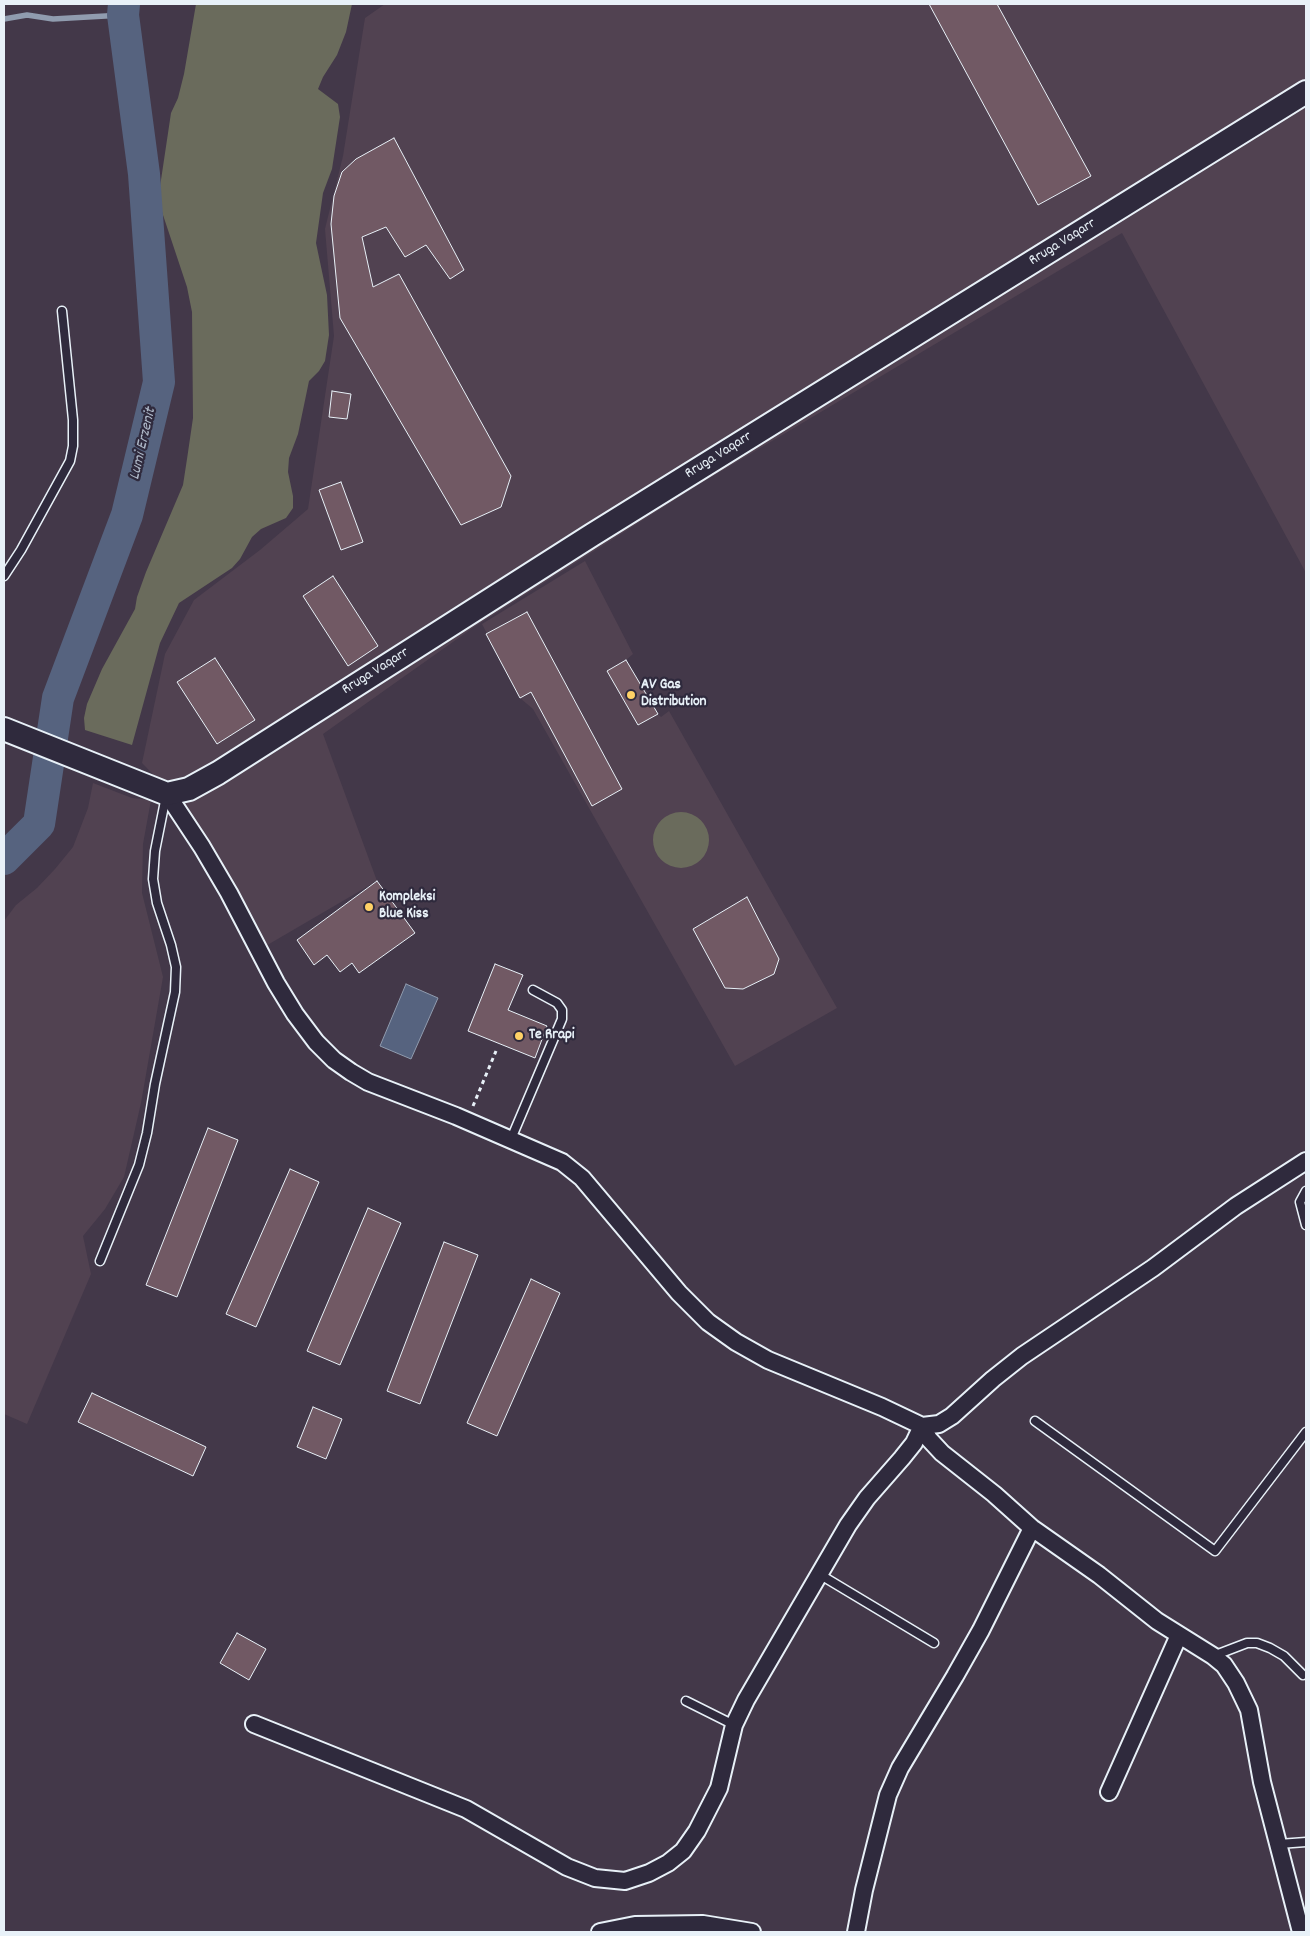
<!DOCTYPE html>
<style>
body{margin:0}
#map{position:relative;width:1310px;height:1936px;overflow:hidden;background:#433849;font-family:Dekko,sans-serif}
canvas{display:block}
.frame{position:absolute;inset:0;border:5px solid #e8f1f8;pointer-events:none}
</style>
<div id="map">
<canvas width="1310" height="1936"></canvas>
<div class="frame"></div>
</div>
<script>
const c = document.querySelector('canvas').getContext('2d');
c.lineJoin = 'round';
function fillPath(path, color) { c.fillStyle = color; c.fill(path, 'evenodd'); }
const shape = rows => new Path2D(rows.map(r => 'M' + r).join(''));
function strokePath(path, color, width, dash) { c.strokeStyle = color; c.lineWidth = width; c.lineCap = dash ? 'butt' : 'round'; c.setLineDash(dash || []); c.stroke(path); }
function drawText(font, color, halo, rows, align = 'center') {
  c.font = font + ' Dekko,sans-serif'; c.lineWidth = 4.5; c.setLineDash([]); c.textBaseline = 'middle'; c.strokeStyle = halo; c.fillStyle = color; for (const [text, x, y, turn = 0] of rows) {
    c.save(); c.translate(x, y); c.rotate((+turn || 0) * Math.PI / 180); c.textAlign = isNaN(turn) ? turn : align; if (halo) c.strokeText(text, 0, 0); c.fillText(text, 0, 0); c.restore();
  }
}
const built = shape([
 [385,4,1306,4,1306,573,1122,233,703,482,474,627,323,734,377,881,264,947,189,811,142,763,165,654,194,600,260,550,308,509,334,336,325,229,343,156,365,18],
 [585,561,633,654,626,660,658,714,661,717,669,711,837,1008,735,1066,533,709,520,698,482,624],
 [93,783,132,798,151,800,143,844,142,893,163,977,141,1103,124,1177,105,1209,83,1236,91,1274,27,1424,4,1414,4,921,16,905,37,888,55,869,73,847,88,808]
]);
const green = shape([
 [196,4,352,4,346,32,337,55,323,77,318,89,338,104,340,117,332,169,323,193,316,243,327,295,329,335,325,361,319,371,309,381,298,434,289,458,288,472,293,496,293,508,286,518,261,529,252,537,240,559,232,568,179,603,160,643,132,745,85,730,84,718,87,704,102,669,135,609,137,597,146,572,183,485,187,459,193,418,192,312,187,287,158,200,171,113,178,98,184,74],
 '653 840a28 28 0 1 1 56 0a28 28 0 1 1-56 0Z'
]);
const water = shape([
 [406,984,438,998,411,1059,380,1046,406,984]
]);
const stream = shape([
 [4,19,27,15,53,19,123,15]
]);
const river = shape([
 [4,859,39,824,58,698,127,515,159,382,144,174,123,15,124,4]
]);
const building = shape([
 [929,4,997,4,1091,176,1038,205,929,4],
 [394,138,464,270,450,279,426,245,405,257,386,227,362,237,373,287,399,274,511,476,501,507,461,525,340,318,331,224,334,196,342,172,356,159,394,138],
 [332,391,351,394,347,419,329,417,332,391],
 [341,482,363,542,341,550,319,490,341,482],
 [333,576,378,646,348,666,303,596,333,576],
 [527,612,622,789,592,806,531,692,520,698,486,634,527,612],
 [215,658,255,720,217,744,177,682,215,658],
 [626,660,658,714,638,725,607,671,626,660],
 [377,881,415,933,359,973,352,963,340,972,327,955,314,965,297,940,377,881],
 [747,897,779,959,774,974,743,989,725,988,693,929,747,897],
 [495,964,523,975,508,1010,547,1026,535,1058,468,1031,495,964],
 [208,1128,238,1140,177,1297,146,1285,208,1128],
 [290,1169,319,1182,256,1327,226,1314,290,1169],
 [368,1208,401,1223,340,1365,307,1351,368,1208],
 [444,1242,478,1255,420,1404,387,1391,444,1242],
 [531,1279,560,1293,497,1436,467,1423,531,1279],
 [92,1393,206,1447,193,1476,78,1422,92,1393],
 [313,1407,342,1419,326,1459,297,1447,313,1407],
 [237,1633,266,1649,249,1680,220,1663,237,1633]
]);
const path = shape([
 [473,1106,496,1051]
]);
const lane = shape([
 [4,576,21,550,70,461,73,446,73,420,62,311],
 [511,1139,562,1019,562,1010,557,1003,533,990],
 [1306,1191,1300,1202,1306,1225],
 [100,1261,139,1165,147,1133,155,1084,175,992,176,967,171,945,157,903,153,879,155,851,166,796],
 [1035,1421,1215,1551,1306,1432],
 [819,1574,934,1643],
 [1213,1656,1247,1643,1257,1643,1270,1648,1284,1656,1303,1675],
 [686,1701,734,1725],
 [1279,1844,1306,1842]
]);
const street = shape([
 [167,794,202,847,229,893,276,983,295,1014,316,1042,334,1060,351,1072,368,1082,456,1116,562,1162,582,1178,679,1293,708,1322,736,1342,768,1360,882,1407,922,1426,939,1424,952,1416,993,1379,1022,1356,1153,1268,1236,1206,1306,1161],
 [922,1426,929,1439,942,1453,994,1494,1032,1528,1099,1575,1157,1621,1213,1656,1224,1665,1236,1683,1249,1710,1262,1782,1301,1932],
 [254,1724,466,1809,567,1867,595,1878,625,1881,649,1873,668,1863,683,1851,697,1831,719,1788,734,1725,746,1700,848,1525,867,1498,902,1458,914,1443,922,1426],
 [1109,1792,1179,1635],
 [600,1932,635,1925,703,1924,752,1932],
 [856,1932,864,1890,888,1795,900,1768,955,1676,981,1630,1032,1528]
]);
const secondary = shape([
 [4,729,167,794,189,789,218,773,592,535,1306,92]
]);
const markers = [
 [631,695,5,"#ffd166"],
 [369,907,5,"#ffd166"],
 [519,1036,5,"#ffd166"]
];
const streetNames = [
 ["Rruga Vaqarr",1063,243,-32],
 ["Rruga Vaqarr",719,456,-32],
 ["Rruga Vaqarr",376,672,-32]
];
const poiNames = [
 ["AV Gas",641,686],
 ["Distribution",641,703],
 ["Kompleksi",379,898],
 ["Blue Kiss",379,915],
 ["Te Rrapi",529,1036]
];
const waterNames = [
 ["Lumi Erzenit",144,444,-77]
];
fillPath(built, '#514251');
fillPath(green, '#6a6b5c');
fillPath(water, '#56637f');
strokePath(water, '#909caf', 1);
strokePath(stream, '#909caf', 5.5);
strokePath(river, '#56637f', 32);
fillPath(building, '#715964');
strokePath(building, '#e8f1f8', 1);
strokePath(lane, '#e8f1f8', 11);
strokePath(street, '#e8f1f8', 20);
strokePath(secondary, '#e8f1f8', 26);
strokePath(path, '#e8f1f8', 3, [4, 4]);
strokePath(lane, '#2f2a3d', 8);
strokePath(street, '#2f2a3d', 16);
strokePath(secondary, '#2f2a3d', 22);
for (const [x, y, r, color] of markers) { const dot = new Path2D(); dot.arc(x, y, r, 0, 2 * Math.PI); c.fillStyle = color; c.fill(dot); strokePath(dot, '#2f2a3d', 2); }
drawText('15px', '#e8f1f8', '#2f2a3d', streetNames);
drawText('bold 15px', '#e8f1f8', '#2f2a3d', poiNames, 'left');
drawText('italic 16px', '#aeb8c8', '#2f2a3d', waterNames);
</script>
